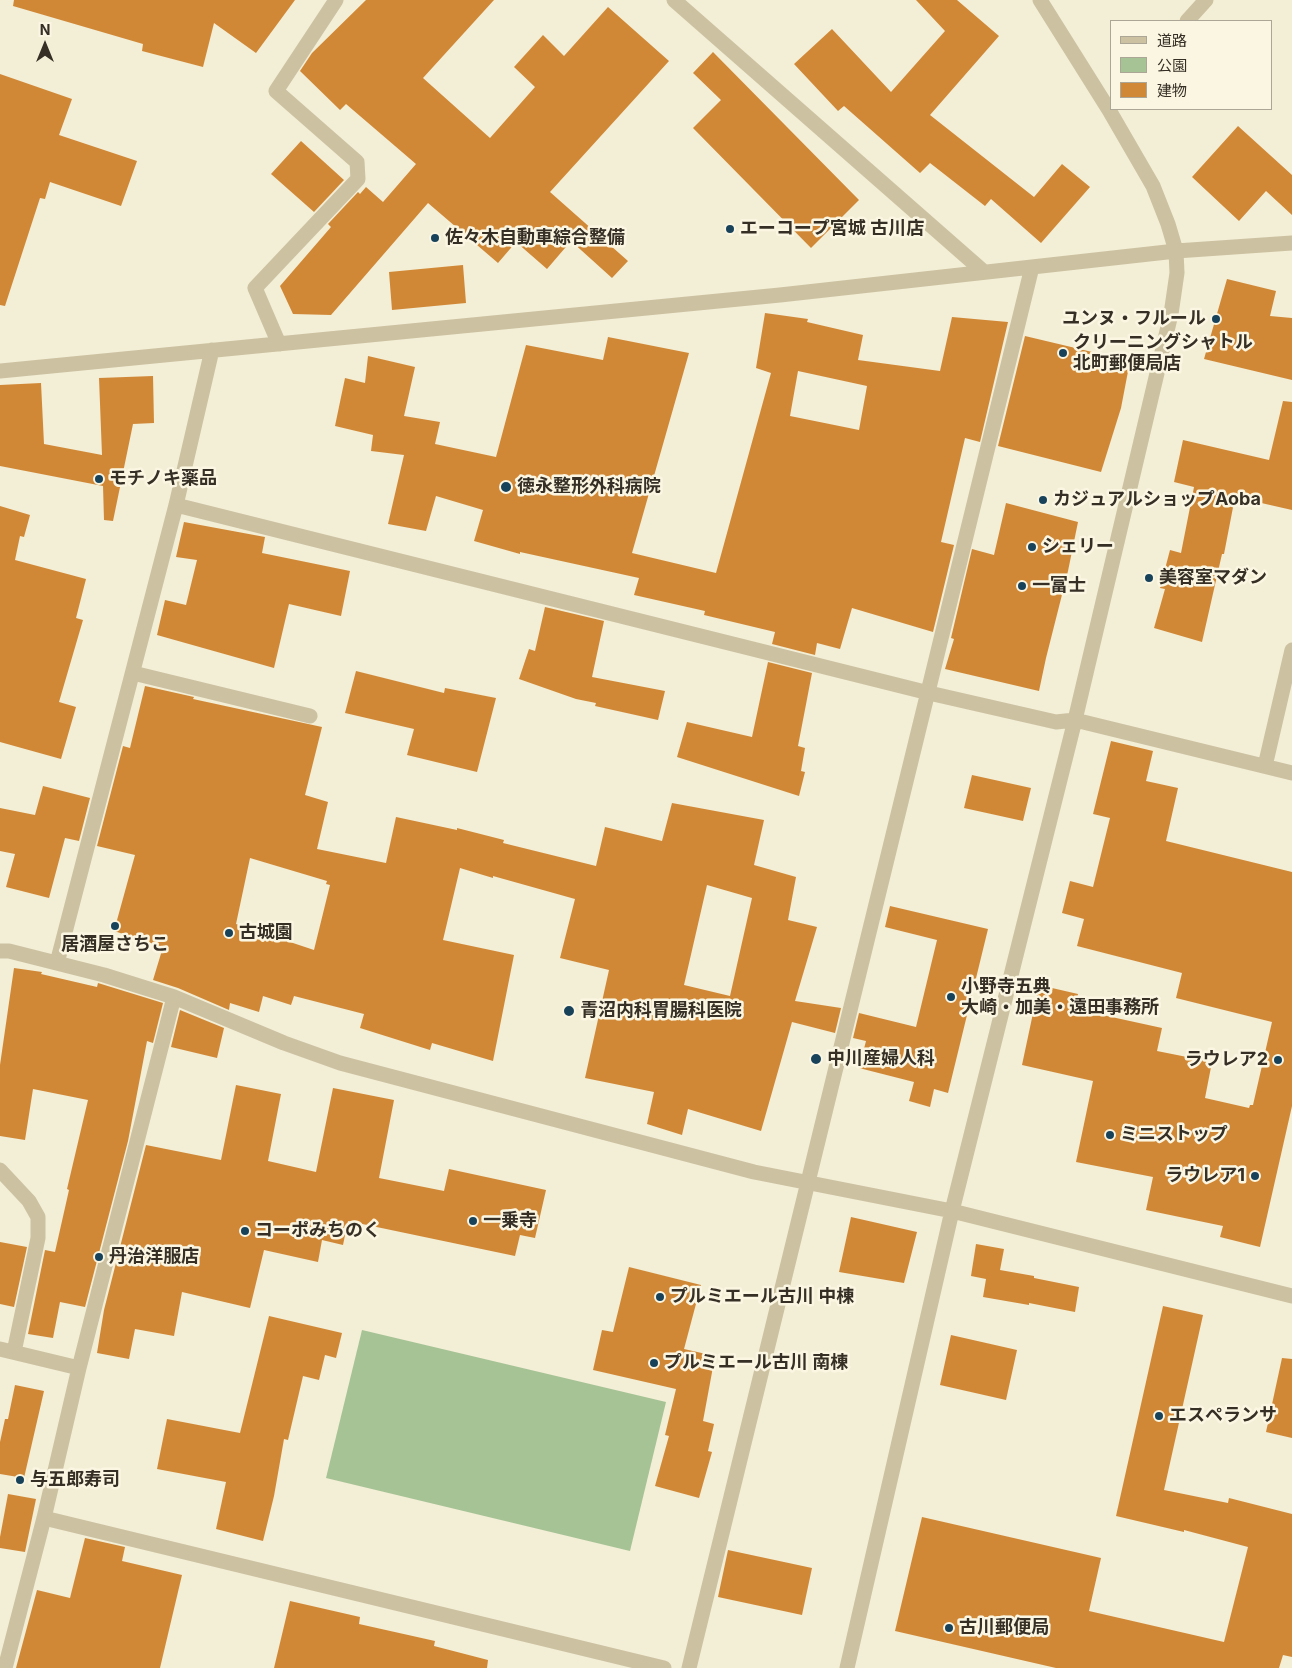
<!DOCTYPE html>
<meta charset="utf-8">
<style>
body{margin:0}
#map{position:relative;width:1292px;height:1668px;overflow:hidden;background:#f3eed6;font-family:Inter,"Noto Sans JP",sans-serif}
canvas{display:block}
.legend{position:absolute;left:1110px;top:20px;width:162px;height:90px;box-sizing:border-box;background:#fbf6e2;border:1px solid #aca696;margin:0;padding:6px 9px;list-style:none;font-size:15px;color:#352f25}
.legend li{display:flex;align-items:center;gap:10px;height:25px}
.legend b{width:25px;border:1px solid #aca696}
.north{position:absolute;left:20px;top:20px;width:50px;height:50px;-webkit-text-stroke:4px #fbf6e2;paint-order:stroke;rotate:0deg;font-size:14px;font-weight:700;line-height:20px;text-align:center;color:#352f25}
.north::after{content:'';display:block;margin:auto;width:18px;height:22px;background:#352f25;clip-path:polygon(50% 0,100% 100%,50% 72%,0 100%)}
</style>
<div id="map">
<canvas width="1292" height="1668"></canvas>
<ul class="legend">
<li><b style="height:6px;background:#ccc1a1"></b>道路</li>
<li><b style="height:14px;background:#a6c395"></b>公園</li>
<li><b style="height:14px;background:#d18836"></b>建物</li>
</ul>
<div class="north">N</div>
</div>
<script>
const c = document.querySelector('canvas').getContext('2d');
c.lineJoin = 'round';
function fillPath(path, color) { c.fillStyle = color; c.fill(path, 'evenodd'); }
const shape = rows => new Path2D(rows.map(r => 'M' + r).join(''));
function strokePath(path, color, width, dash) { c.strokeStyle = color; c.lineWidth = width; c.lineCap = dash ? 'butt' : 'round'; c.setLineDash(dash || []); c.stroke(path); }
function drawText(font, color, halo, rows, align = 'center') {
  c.font = font + ' Inter,"Noto Sans JP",sans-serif'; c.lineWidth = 5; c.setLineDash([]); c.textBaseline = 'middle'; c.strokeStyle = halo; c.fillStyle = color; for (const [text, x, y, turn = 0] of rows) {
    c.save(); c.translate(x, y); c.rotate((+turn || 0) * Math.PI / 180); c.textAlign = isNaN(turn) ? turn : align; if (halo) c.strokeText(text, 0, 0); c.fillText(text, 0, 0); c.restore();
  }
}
const green = shape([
 [362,1330,666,1402,630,1551,326,1478]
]);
const building = shape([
 [14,0,295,0,256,53,214,23,203,67,142,51,143,44,13,6],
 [366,0,494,0,423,78,490,138,535,87,514,67,543,35,564,56,608,7,669,61,550,192,628,261,612,278,571,241,547,269,516,242,498,263,428,203,331,315,293,314,280,286,331,227,328,224,358,192,360,194,366,187,383,202,416,164,346,104,340,110,300,71,312,53],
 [916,0,957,0,999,36,930,115,1034,197,1062,164,1090,187,1041,243,991,199,985,206,930,163,920,173,844,106,838,111,794,64,832,29,891,92,945,31],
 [713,52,859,200,811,248,693,128,721,100,693,73],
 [0,74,72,99,59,135,137,161,121,206,50,182,45,199,40,198,5,306,0,305],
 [1238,126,1292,175,1292,215,1266,191,1239,221,1192,177],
 [301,141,344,180,314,212,271,174],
 [463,265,466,303,392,310,389,272],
 [1227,279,1276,291,1270,316,1292,318,1292,380,1204,359],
 [765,313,808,319,807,322,863,335,858,360,940,371,952,317,1008,322,980,442,965,438,941,542,954,545,933,632,852,608,840,649,817,643,815,655,772,644,775,632,704,615,705,611,634,595,639,578,520,552,520,554,474,541,483,510,436,496,426,531,388,524,404,455,371,451,373,435,335,426,345,378,365,383,368,356,415,367,404,416,440,422,435,444,496,457,526,345,603,360,608,337,689,353,632,553,716,573,771,373,756,368],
 [798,371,867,386,859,430,790,416],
 [1025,336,1130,361,1121,408,1101,472,998,446],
 [153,376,154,423,133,424,113,521,104,520,103,486,0,466,0,385,41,383,44,444,102,455,99,378],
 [1283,401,1292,402,1292,510,1235,497,1224,554,1222,554,1202,642,1154,628,1165,589,1160,588,1170,550,1181,553,1194,487,1174,482,1183,440,1269,460],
 [1006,503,1078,522,1068,571,1046,658,1039,691,945,669,954,639,951,638,972,549,994,555],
 [0,506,30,515,24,537,20,536,15,560,86,579,76,618,83,620,59,702,76,707,61,759,0,742],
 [184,522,265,537,262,553,350,571,341,616,289,604,274,668,157,635,165,600,186,605,197,560,176,557],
 [545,607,604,621,592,677,665,691,658,720,595,706,596,703,576,699,519,679,529,649,535,651],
 [768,662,812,673,798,746,805,748,801,771,805,772,799,796,677,757,687,722,752,737],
 [356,671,444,693,445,688,496,698,477,772,407,755,414,729,345,713],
 [145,686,194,697,193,699,322,727,305,795,328,802,317,849,386,863,396,817,457,830,457,828,504,840,503,843,596,866,605,827,662,841,672,803,764,820,754,865,796,877,788,920,817,927,795,1001,841,1008,835,1033,792,1022,761,1131,688,1109,682,1135,647,1124,654,1092,585,1078,609,970,560,958,575,899,493,876,493,878,460,868,443,940,514,955,493,1061,432,1043,430,1050,360,1028,364,1014,294,996,291,1005,263,996,259,1012,230,1003,229,1010,178,988,153,980,163,947,114,931,135,855,97,846,123,746,130,748],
 [250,858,327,881,326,884,330,885,314,950,236,924],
 [707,885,752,898,730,996,684,985],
 [1111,741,1153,751,1146,781,1178,788,1166,841,1292,872,1292,1106,1260,1247,1220,1237,1223,1226,1146,1210,1153,1177,1076,1162,1093,1081,1022,1065,1039,985,1078,994,1075,1009,1162,1028,1157,1051,1212,1062,1205,1098,1249,1108,1250,1105,1253,1105,1272,1022,1176,998,1182,973,1077,946,1084,919,1062,913,1070,881,1093,887,1110,818,1093,814],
 [972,775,1031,788,1023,821,964,808],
 [43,786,90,798,79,841,65,838,49,898,6,887,15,854,0,851,0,808,35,815],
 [890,906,988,929,948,1093,934,1089,930,1107,909,1101,914,1082,859,1068,866,1041,853,1038,859,1013,916,1027,937,940,885,927],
 [14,968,42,972,41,974,97,987,98,983,163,1003,153,1043,147,1041,128,1141,85,1307,60,1302,53,1338,28,1334,45,1250,55,1252,69,1190,67,1189,88,1100,33,1089,25,1140,0,1136,0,1065],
 [180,1010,224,1028,217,1058,171,1047],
 [236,1085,281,1094,268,1161,316,1172,333,1088,394,1100,379,1178,444,1191,449,1169,546,1190,535,1238,520,1235,515,1256,348,1221,343,1245,322,1240,318,1262,264,1250,250,1308,182,1292,174,1336,135,1329,129,1359,97,1353,104,1310,146,1145,221,1160],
 [851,1217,917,1232,904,1283,839,1272],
 [0,1242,27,1247,14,1307,0,1304],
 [976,1244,1004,1249,1000,1270,1034,1276,1034,1278,1079,1287,1075,1312,1029,1303,1029,1305,983,1297,986,1279,971,1276],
 [629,1267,701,1285,684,1349,715,1356,703,1421,714,1424,708,1451,712,1452,699,1498,655,1486,669,1436,665,1435,676,1389,593,1370,602,1330,613,1332],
 [1163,1306,1203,1315,1164,1490,1228,1503,1229,1498,1292,1514,1292,1657,1283,1655,1279,1668,1056,1668,895,1631,922,1517,1101,1558,1089,1611,1224,1642,1248,1547,1184,1530,1184,1532,1116,1516],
 [269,1316,342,1333,336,1358,325,1355,319,1380,303,1376,288,1440,284,1439,274,1496,263,1541,216,1529,226,1482,157,1469,167,1419,240,1433],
 [951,1335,1017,1350,1006,1400,940,1385],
 [1282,1358,1292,1359,1292,1438,1266,1432],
 [15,1385,44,1391,24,1478,0,1474,0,1442,5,1419,8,1419],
 [8,1494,36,1499,25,1552,0,1548,0,1537],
 [85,1538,125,1547,122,1561,182,1575,160,1668,16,1668,37,1590,70,1598],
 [728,1550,812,1568,802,1615,718,1597],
 [290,1601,360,1617,359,1624,435,1641,434,1646,488,1660,487,1668,274,1668]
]);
const minor = shape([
 [674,0,984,272],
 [1187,21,1206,0],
 [279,344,255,288,358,179,357,162,276,91,336,0],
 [0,371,780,295,1176,251,1292,243],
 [176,505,929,693,1056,722,1075,720,1292,773],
 [133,673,310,716],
 [1265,766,1292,650],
 [0,951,9,951,104,975,174,997,284,1043,340,1063,754,1172,952,1211,1292,1296],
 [57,963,176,505,212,350],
 [0,1170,29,1201,38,1217,38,1238,14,1352],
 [0,1349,79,1368],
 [44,1518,664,1668],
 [5,1668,44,1518,79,1368,174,997],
 [689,1668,1032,267],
 [847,1668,952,1211,1075,720,1171,314,1177,273,1176,251,1168,224,1153,186,1109,110,1040,0]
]);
const markers = [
 [730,229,5,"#17425a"],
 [435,238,5,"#17425a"],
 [1216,319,5,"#17425a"],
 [1063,353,5,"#17425a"],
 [99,479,5,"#17425a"],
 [506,487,6,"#17425a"],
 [1043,500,5,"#17425a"],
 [1032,547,5,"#17425a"],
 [1149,578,5,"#17425a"],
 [1022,586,5,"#17425a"],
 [115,926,5,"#17425a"],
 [229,933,5,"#17425a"],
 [951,997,5,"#17425a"],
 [569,1011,6,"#17425a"],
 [816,1059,6,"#17425a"],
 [1278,1060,5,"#17425a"],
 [1110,1135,5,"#17425a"],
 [1255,1176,5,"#17425a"],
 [473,1221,5,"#17425a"],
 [245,1231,5,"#17425a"],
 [99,1257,5,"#17425a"],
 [660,1297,5,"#17425a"],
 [654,1363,5,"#17425a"],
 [1159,1416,5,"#17425a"],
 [20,1480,5,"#17425a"],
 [949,1628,5,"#17425a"]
];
const poiNames = [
 ["エーコープ宮城 古川店",740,229],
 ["佐々木自動車綜合整備",445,238],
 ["ユンヌ・フルール",1206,319,"right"],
 ["クリーニングシャトル",1073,343],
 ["北町郵便局店",1073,364],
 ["モチノキ薬品",109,479],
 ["徳永整形外科病院",517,487],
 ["カジュアルショップAoba",1053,500],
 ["シェリー",1042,547],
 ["美容室マダン",1159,578],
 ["一富士",1032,586],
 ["古城園",239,933],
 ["居酒屋さちこ",115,945,"center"],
 ["小野寺五典",961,987],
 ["大崎・加美・遠田事務所",961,1008],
 ["青沼内科胃腸科医院",580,1011],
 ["中川産婦人科",827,1059],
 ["ラウレア2",1268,1060,"right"],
 ["ミニストップ",1120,1135],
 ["ラウレア1",1245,1176,"right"],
 ["一乗寺",483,1221],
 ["コーポみちのく",255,1231],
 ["丹治洋服店",109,1257],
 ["プルミエール古川 中棟",670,1297],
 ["プルミエール古川 南棟",664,1363],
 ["エスペランサ",1169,1416],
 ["与五郎寿司",30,1480],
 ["古川郵便局",959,1628]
];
fillPath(green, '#a6c395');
fillPath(building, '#d18836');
strokePath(minor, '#ccc1a1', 15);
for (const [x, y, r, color] of markers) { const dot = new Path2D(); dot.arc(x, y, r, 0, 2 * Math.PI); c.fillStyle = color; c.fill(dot); strokePath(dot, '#fbf6e2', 2); }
drawText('bold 18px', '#352f25', '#fbf6e2', poiNames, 'left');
</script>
